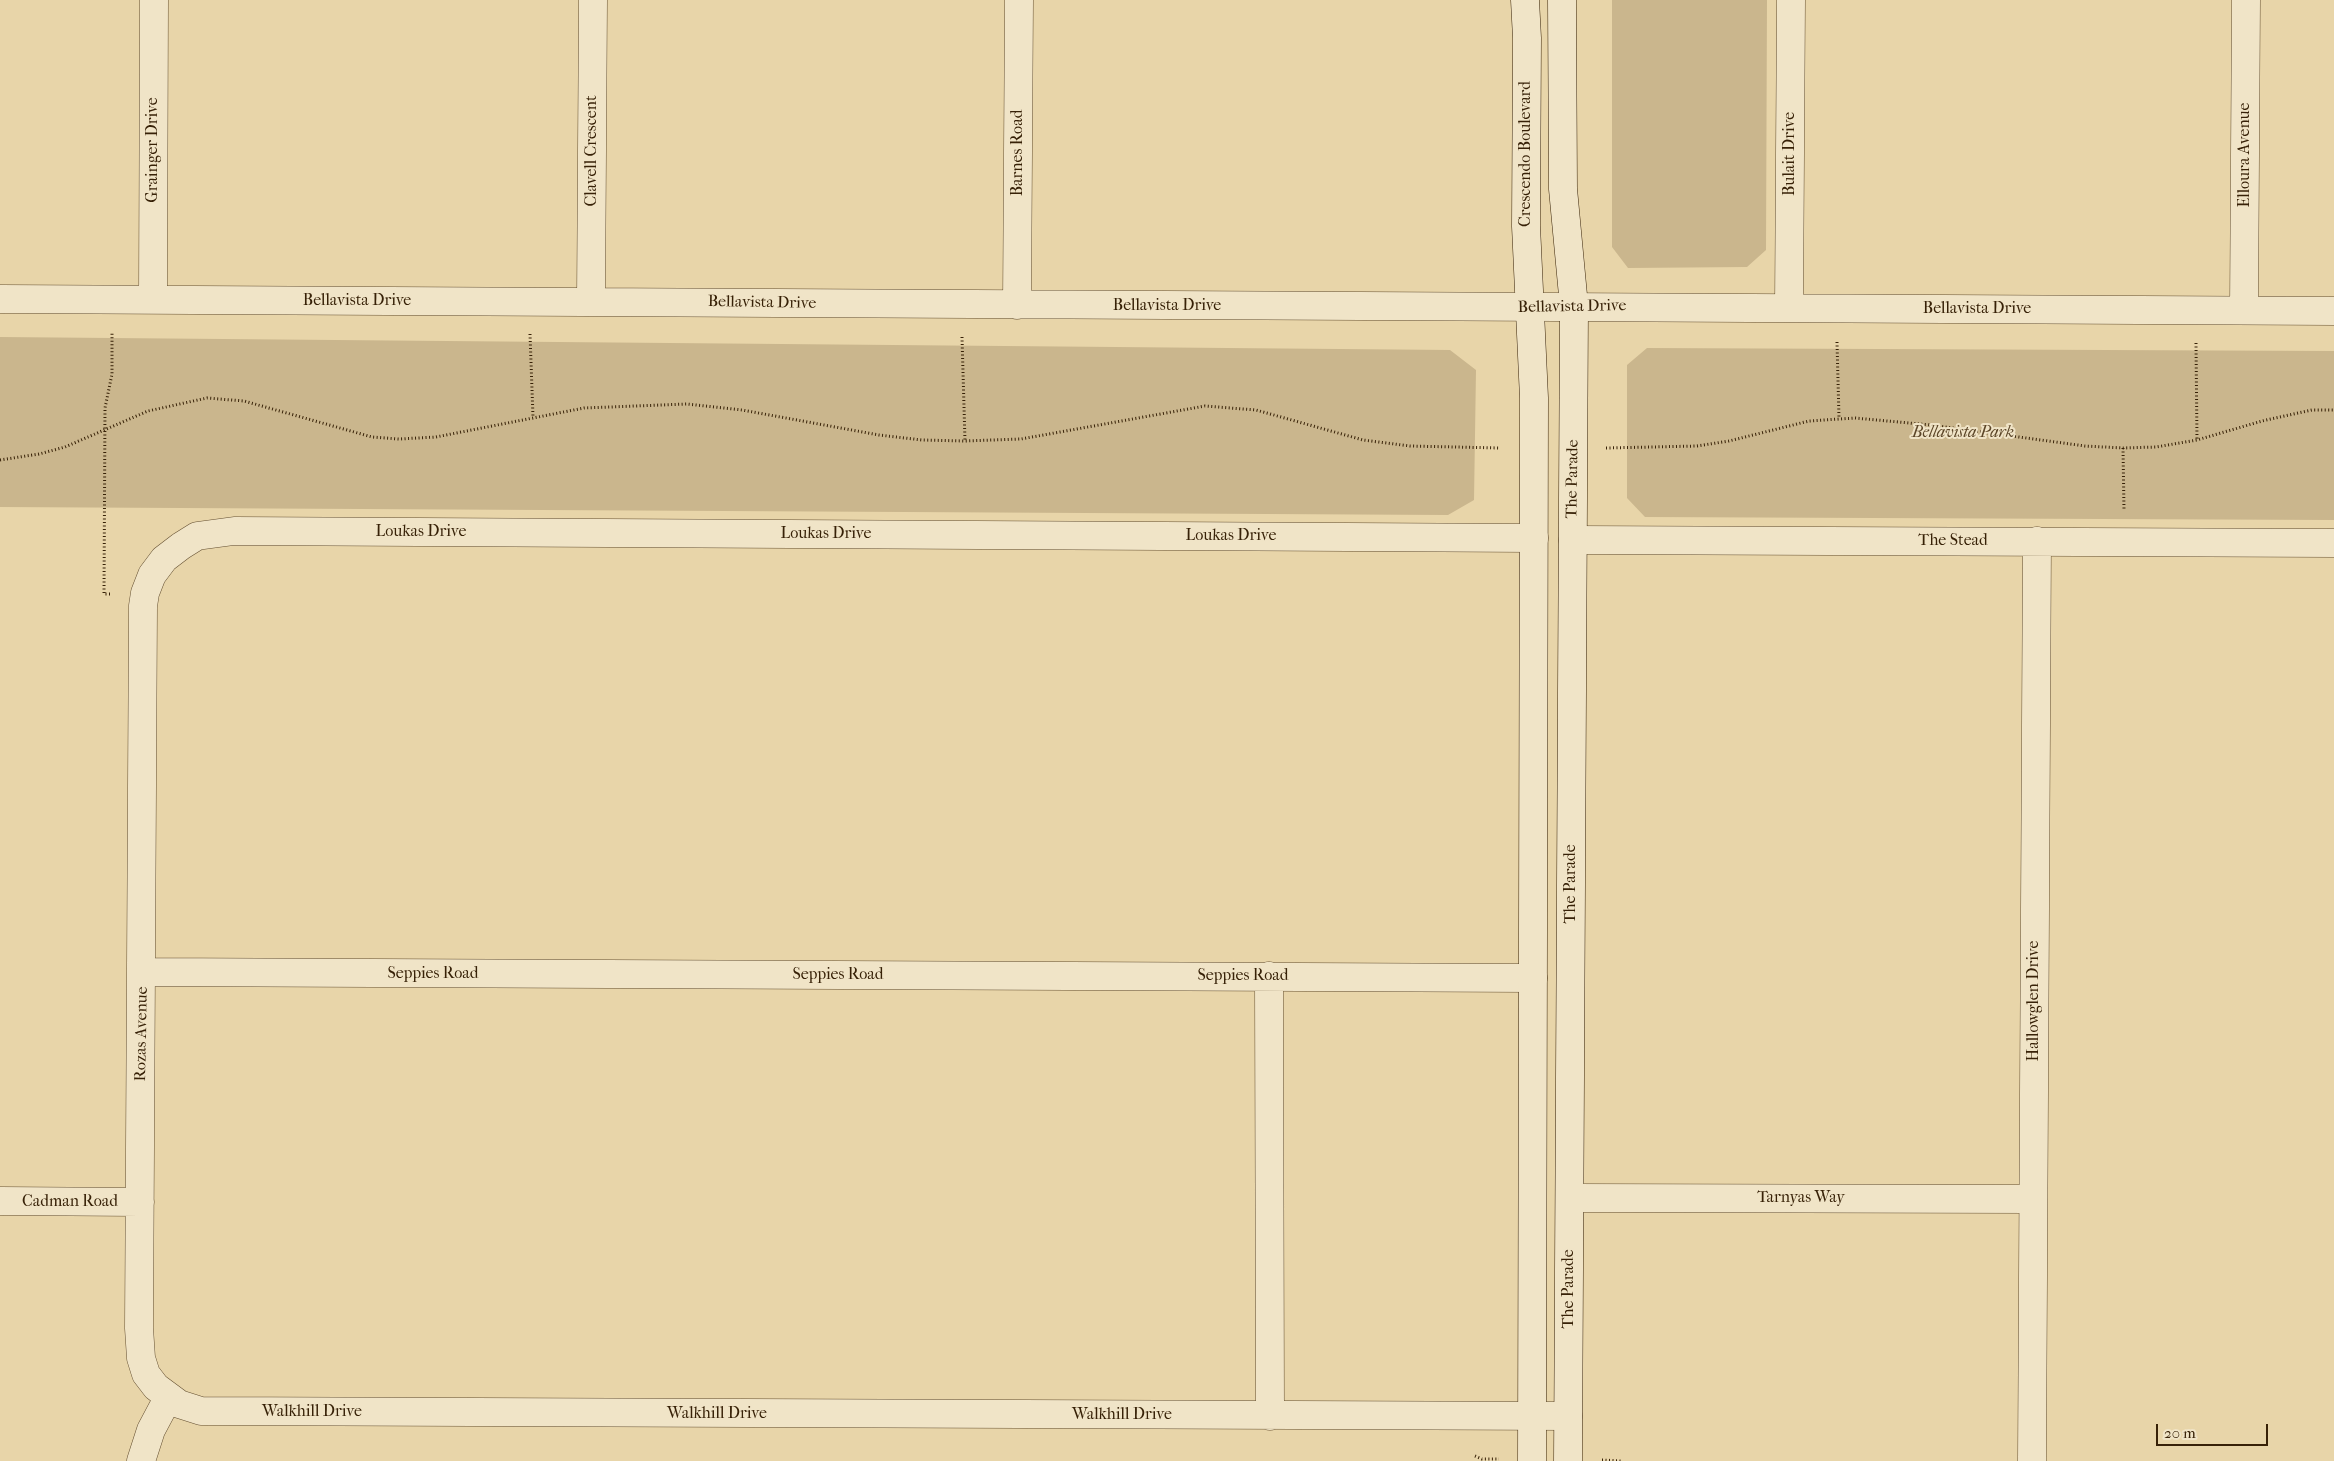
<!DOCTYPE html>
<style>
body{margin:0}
#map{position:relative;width:2334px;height:1461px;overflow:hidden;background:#e8d5a9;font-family:"IM FELL French Canon",serif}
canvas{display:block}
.scale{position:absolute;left:2156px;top:1424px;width:112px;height:22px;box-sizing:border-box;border:2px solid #372107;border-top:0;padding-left:6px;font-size:15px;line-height:18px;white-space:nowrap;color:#372107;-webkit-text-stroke:4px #f0e4c7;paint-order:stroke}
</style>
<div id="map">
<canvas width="2334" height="1461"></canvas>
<div class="scale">20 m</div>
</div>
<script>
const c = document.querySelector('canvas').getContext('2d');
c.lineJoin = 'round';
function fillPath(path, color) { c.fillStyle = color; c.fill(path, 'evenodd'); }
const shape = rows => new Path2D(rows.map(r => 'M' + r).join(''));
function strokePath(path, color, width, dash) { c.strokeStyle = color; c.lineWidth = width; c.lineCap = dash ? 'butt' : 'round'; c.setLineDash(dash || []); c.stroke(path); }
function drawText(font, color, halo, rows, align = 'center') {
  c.font = font + ' "IM FELL French Canon",serif'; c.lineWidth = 4; c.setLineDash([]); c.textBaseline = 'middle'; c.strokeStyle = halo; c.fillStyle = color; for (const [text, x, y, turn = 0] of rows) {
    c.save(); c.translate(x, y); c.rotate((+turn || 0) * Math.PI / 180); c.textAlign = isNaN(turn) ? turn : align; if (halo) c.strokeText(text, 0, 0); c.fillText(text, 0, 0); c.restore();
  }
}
const green = shape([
 [1612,0,1767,0,1766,250,1747,267,1628,268,1612,247],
 [0,337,1450,350,1476,370,1474,500,1448,515,0,507],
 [1647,348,2334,351,2334,520,1645,517,1627,498,1627,365]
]);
const path = shape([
 [530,334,533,417],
 [962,337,965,441],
 [1837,342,1839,418],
 [2196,343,2197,440],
 [1606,448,1697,446,1729,441,1809,421,1855,418,1931,425,2085,446,2123,448,2156,447,2197,440,2262,421,2312,410,2334,410],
 [2123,448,2124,510],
 [0,460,39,454,65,447,148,411,207,398,244,401,372,437,399,439,436,437,584,408,687,404,742,410,879,435,922,440,965,441,1021,439,1205,406,1256,410,1363,440,1410,446,1500,448],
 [110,594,104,594,105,408,112,374,112,333],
 [1475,1456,1482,1459,1499,1459],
 [1602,1460,1622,1461]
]);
const street = shape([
 [0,299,2334,311],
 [153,300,154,0],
 [591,302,593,0],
 [1017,305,1019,0],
 [1789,308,1791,0],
 [2244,310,2246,0],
 [1534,538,234,531,197,536,181,546,164,559,152,575,145,593,143,606,139,1328,141,1358,146,1374,156,1387,179,1404,201,1411,1568,1416],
 [1573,540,2334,543],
 [143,972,1533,978],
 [1269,976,1270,1416],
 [1570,1198,2033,1199],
 [0,1201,140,1202],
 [141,1461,151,1430,168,1398],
 [2032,1461,2037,541]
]);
const secondary = shape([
 [1525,0,1527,38,1526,226,1534,398,1532,1461],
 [1562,0,1563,189,1574,306,1568,1461]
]);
const streetNames = [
 ["Grainger Drive",153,150,-90],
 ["Clavell Crescent",592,151,-90],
 ["Barnes Road",1018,153,-90],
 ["Crescendo Boulevard",1526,154,-90],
 ["Bulait Drive",1790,154,-90],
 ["Elloura Avenue",2245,155,-90],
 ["Bellavista Drive",357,301],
 ["Bellavista Drive",762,303,1],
 ["Bellavista Drive",1167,306],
 ["Bellavista Drive",1572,307,-1],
 ["Bellavista Drive",1977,309],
 ["The Parade",1573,479,-89],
 ["Loukas Drive",421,532],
 ["Loukas Drive",826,534],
 ["Loukas Drive",1231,536],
 ["The Stead",1953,541],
 ["The Parade",1571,884,-90],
 ["Seppies Road",433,974],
 ["Seppies Road",838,975],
 ["Seppies Road",1243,976],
 ["Hallowglen Drive",2034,1001,-90],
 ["Rozas Avenue",142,1034,-89],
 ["Tarnyas Way",1801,1198],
 ["Cadman Road",70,1202],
 ["The Parade",1569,1289,-90],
 ["Walkhill Drive",312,1412],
 ["Walkhill Drive",717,1414],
 ["Walkhill Drive",1122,1415]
];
const parkNames = [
 ["Bellavista Park",1963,433]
];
fillPath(green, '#cab68d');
strokePath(street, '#634e30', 29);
strokePath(secondary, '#372107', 29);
strokePath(path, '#372107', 3, [1, 2.5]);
strokePath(street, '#f0e4c7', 28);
strokePath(secondary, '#f0e4c7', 28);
drawText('16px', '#372107', '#f0e4c7', streetNames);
drawText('italic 16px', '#5c4628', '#f0e4c7', parkNames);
</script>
